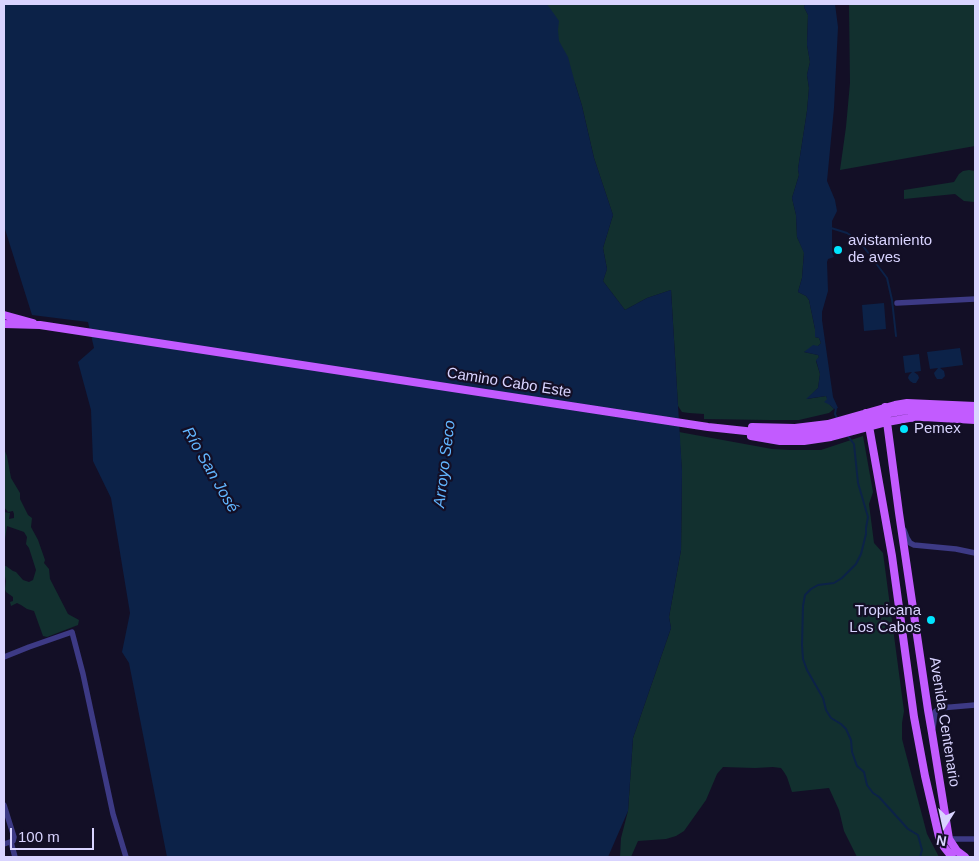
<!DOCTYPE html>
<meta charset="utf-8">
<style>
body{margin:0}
#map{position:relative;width:979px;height:861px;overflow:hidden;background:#130f26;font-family:Arial,sans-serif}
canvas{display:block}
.frame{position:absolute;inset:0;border:5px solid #d9d4ff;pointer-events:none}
.north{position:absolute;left:919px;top:801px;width:50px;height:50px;-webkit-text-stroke:4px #130f26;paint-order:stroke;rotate:190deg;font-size:14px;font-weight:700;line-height:20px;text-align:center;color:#d9d4ff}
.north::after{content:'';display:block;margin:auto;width:18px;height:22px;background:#d9d4ff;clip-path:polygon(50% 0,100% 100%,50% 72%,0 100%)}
.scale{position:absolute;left:10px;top:828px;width:84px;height:22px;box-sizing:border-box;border:2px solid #d9d4ff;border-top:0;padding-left:6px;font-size:15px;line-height:18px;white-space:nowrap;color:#d9d4ff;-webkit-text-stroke:4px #130f26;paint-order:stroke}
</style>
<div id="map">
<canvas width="979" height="861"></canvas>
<div class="frame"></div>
<div class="north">N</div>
<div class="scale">100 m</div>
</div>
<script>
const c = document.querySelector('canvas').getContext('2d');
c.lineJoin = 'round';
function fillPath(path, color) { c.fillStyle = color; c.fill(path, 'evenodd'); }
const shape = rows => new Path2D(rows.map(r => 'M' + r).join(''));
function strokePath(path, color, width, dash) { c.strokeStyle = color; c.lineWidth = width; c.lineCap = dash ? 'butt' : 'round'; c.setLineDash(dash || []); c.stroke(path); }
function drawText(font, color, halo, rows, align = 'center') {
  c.font = font + ' Arial,sans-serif'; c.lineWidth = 4.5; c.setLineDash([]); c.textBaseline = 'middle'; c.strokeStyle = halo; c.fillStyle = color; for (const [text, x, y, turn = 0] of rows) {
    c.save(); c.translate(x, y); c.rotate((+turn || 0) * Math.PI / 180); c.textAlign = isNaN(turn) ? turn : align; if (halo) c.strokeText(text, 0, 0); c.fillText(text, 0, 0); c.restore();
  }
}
const green = shape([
 [394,4,805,4,804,7,808,15,807,45,810,62,807,75,809,88,807,111,798,169,799,175,792,198,796,215,797,237,804,252,802,278,798,292,806,296,809,300,815,329,815,337,819,338,821,343,818,346,804,352,818,355,819,357,816,361,820,374,818,388,807,399,826,396,830,405,834,409,829,413,799,420,769,420,704,419,704,414,689,413,682,412,678,406,671,290,647,298,625,310,603,281,607,269,603,248,613,215,594,158,582,106,575,83],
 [849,4,975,4,975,146,840,170,846,127,850,83],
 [969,170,975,171,975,201,974,202,964,201,955,194,904,199,904,190,954,182,959,174,963,171],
 [679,432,772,449,790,450,821,450,863,436,873,492,869,504,874,543,883,553,904,711,902,723,902,739,927,834,939,857,857,857,844,831,839,810,829,788,792,792,787,777,784,772,781,768,773,767,755,768,723,767,717,774,706,800,684,831,676,836,666,839,638,841,631,857,620,857,621,838,628,811,633,738,671,628,669,617,681,550,682,471],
 [4,449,7,456,11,478,20,493,20,499,28,515,32,518,31,527,38,540,45,560,44,563,49,569,50,579,68,614,79,620,78,625,47,637,43,636,34,611,27,609,21,605,17,603,11,606,10,602,13,601,13,597,6,592,5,589,6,581,4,572,4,566,6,566,13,571,16,572,23,580,29,582,33,580,36,570,29,548,26,544,27,537,24,532,7,526,4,546,4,512,10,513,9,519,14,518,14,514,13,511,8,512,4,507]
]);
const water = shape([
 [4,4,547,4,559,21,558,30,559,41,568,57,575,83,582,106,594,158,613,215,603,248,607,269,603,281,625,310,647,298,671,290,682,471,681,550,669,617,671,628,633,738,628,811,608,857,167,857,129,663,122,652,130,613,111,498,93,461,91,410,78,362,94,348,88,322,32,315,4,226],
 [805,4,835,4,838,27,834,108,827,181,835,200,837,211,832,221,832,253,834,257,828,259,827,262,828,291,822,312,822,320,833,397,838,408,834,409,830,405,824,402,827,399,826,396,806,399,818,388,820,374,816,360,819,357,818,355,804,352,813,345,818,346,821,343,819,338,815,337,815,329,809,300,806,296,798,292,802,278,804,253,797,237,796,215,792,198,799,175,798,169,807,111,809,88,807,75,810,62,807,45,808,15,804,7],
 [884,303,886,329,864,331,862,305],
 [960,348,963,365,940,368,944,371,945,376,942,379,937,379,935,376,934,373,938,368,930,369,927,352],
 [919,354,921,371,914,372,918,375,919,378,916,383,913,383,910,381,908,378,909,375,912,372,905,373,903,356]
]);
const stream = shape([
 [831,228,847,233,860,242,887,278,892,300,896,336],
 [836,408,835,414,837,418],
 [847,435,854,444,858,483,868,517,866,528,866,534,861,554,856,564,842,578,834,583,818,585,811,589,805,595,803,606,802,645,803,659,807,670,823,698,826,710,831,718,841,724,846,729,851,740,852,752,857,766,864,772,867,785,873,793,879,797,908,829,918,835,922,850,920,857]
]);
const minor = shape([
 [897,303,975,299],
 [904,530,907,538,910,543,914,545,956,549,975,553],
 [4,657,29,647,72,632,83,674,113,814,126,857],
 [933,728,935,712,940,708,975,705],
 [4,805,14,837,13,841,4,844],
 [949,839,975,839],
 [11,842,15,857]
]);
const major = shape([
 [4,315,33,323],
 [4,324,40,325,708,427,755,432,790,434,822,432,890,413,907,410,924,410,975,413],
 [885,407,899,513,928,710,932,733,949,839,957,851,965,857],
 [866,413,869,426,892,556,914,717,925,776,939,837,944,847,952,857],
 [752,427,795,428,828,424,895,405,907,403,975,406],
 [751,436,780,441,804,441,831,437,887,422,909,418,924,417,975,420]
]);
const markers = [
 [838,250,5,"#00e5ff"],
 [904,429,5,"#00e5ff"],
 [931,620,5,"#00e5ff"]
];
const poiNames = [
 ["avistamiento",848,241],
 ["de aves",848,258],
 ["Pemex",914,429],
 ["Tropicana",921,611,"right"],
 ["Los Cabos",921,628,"right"]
];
const streetNames = [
 ["Camino Cabo Este",509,383,9],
 ["Avenida Centenario",944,722,81]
];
const waterNames = [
 ["Arroyo Seco",445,464,-83],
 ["Río San José",210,470,60]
];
fillPath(green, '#12302f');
fillPath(water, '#0c2248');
strokePath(stream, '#0c2248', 2);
strokePath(minor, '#3d3a85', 5.5);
strokePath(major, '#c25bff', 8);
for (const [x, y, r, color] of markers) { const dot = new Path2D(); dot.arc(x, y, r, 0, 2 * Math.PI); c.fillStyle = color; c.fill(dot); strokePath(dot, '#130f26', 2); }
drawText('15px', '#d9d4ff', '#130f26', poiNames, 'left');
drawText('15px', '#d9d4ff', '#130f26', streetNames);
drawText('italic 16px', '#62b6ff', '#130f26', waterNames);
</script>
